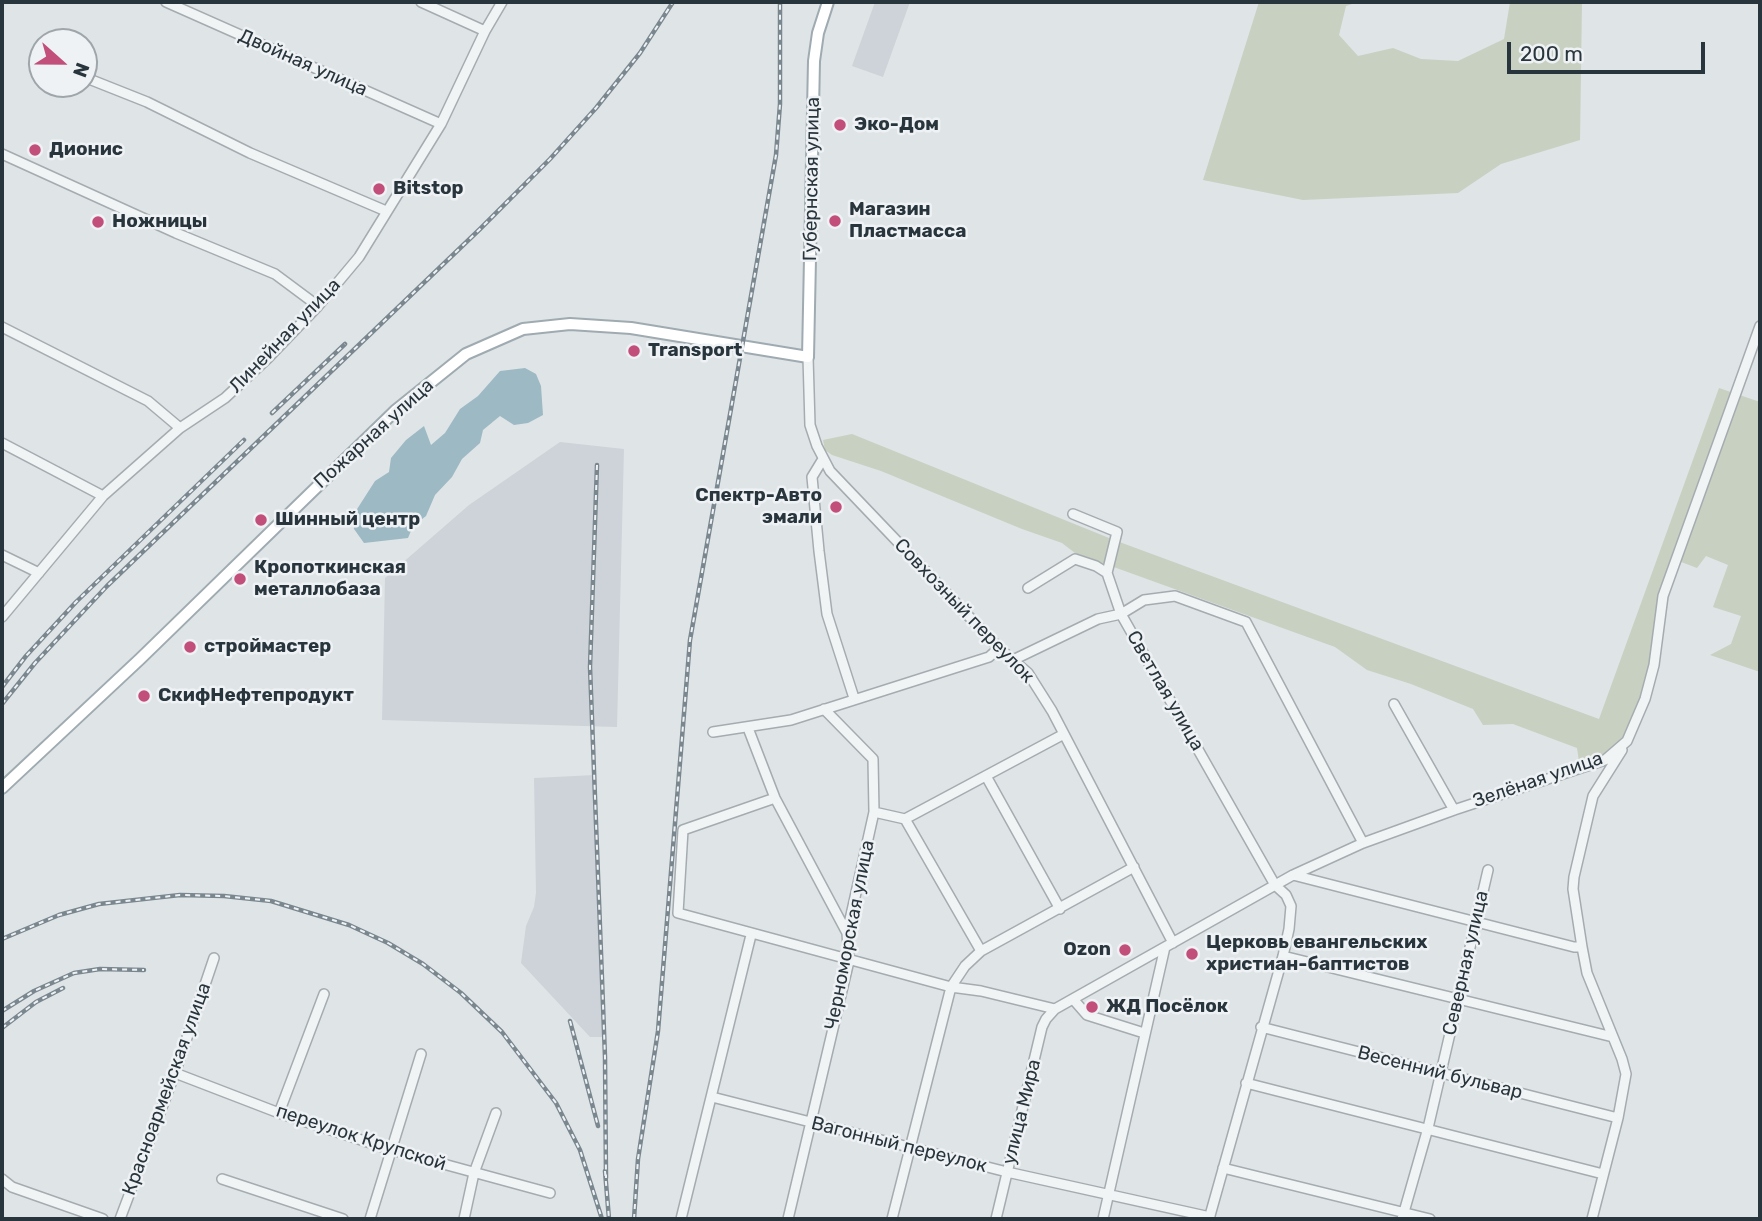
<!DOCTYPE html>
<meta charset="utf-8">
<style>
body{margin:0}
#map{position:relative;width:1762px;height:1221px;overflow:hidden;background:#dfe4e7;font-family:Rubik,sans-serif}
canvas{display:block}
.frame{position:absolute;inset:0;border:4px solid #29353c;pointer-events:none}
.north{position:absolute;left:28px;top:28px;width:70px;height:70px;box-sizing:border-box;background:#eef2f5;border:2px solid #9fa6ab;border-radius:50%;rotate:111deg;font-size:19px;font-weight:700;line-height:28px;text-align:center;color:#29353c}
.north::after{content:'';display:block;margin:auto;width:24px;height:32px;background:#c24e7a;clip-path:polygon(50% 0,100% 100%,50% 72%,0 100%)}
.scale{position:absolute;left:1507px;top:42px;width:198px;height:32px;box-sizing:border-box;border:4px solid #29353c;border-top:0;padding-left:9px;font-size:21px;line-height:24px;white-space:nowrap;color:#29353c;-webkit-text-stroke:5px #eef2f5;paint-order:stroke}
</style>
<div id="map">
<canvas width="1762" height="1221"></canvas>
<div class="frame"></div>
<div class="north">N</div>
<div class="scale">200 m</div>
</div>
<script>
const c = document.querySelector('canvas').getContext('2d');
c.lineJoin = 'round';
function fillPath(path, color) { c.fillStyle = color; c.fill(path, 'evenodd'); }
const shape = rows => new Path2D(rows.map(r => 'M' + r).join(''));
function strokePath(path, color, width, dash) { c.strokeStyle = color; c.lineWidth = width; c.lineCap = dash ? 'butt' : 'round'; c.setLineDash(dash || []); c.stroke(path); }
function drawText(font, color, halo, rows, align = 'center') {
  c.font = font + ' Rubik,sans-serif'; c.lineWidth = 5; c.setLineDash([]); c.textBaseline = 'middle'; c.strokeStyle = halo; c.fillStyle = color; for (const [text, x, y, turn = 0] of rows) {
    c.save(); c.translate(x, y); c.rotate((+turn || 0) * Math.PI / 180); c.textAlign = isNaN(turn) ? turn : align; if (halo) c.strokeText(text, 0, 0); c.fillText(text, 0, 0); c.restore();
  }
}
const built = shape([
 [875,2,910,2,883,77,852,66],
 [560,442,624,449,617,727,382,720,385,578,469,505],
 [595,775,603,1037,590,1037,521,963,526,926,534,907,536,893,534,778]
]);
const green = shape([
 [1259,2,1358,2,1346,6,1339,35,1358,56,1393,48,1421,59,1458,61,1504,39,1510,2,1582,2,1580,140,1501,164,1458,193,1303,200,1203,180],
 [1719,388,1760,402,1760,672,1710,655,1731,644,1741,616,1713,607,1728,565,1706,556,1697,568,1676,560,1663,596,1654,665,1627,741,1605,760,1580,768,1577,748,1513,724,1483,725,1473,709,1411,684,1367,670,1335,647,1075,553,1062,543,1022,529,881,471,832,455,825,450,823,440,852,434,1114,540,1599,719]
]);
const water = shape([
 [525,368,536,374,541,386,543,415,528,423,514,425,500,416,483,430,480,443,462,459,452,477,435,495,426,516,413,526,408,538,364,543,354,529,352,517,375,481,389,472,391,458,406,440,424,426,431,445,445,433,460,409,478,396,500,371]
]);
const minor = shape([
 [166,2,441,124],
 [421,2,485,31],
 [84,77,147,102,250,153,386,211],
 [2,154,176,233,275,274,318,306],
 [2,327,148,401,180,428],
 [808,357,810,425,817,446,830,471,999,648,1028,673,1052,711,1173,943],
 [2,443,103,496],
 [823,459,812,477,819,551,827,614,854,698],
 [1073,514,1117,532,1107,573],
 [2,555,39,573],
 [1028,588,1075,559,1096,566,1107,573,1121,614,1275,885,1286,895,1291,906,1289,929,1283,956,1209,1219],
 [2,617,103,496,180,428,225,398,268,358,318,306,359,257,441,124,485,31,502,2],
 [1013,660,1098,619,1121,614,1144,600,1175,596,1246,622,1363,843],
 [1394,704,1454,810],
 [748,728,775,798,847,933],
 [713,732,791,720,989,657,999,648],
 [986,776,1060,909],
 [775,798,683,830,678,913,951,987,981,991,1055,1009],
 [874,812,905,819,1064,734],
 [905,819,981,951],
 [1293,875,1574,947,1582,947,1587,973,1622,1059,1626,1074,1618,1118,1592,1219],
 [1582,947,1573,889,1574,877,1593,796,1622,750],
 [1283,956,1613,1037],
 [1073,999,1087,1015,1144,1033],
 [1261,1027,1618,1118],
 [175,1073,279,1113,392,1150,550,1193],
 [1246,1083,1603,1174],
 [712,1097,1007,1172,1210,1217],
 [279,1113,324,994],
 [1223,1168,1430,1219],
 [2,1179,12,1187,103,1219],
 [222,1179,343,1219],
 [120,1219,175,1073,214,958],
 [370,1219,421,1054],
 [464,1219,474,1173,496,1113],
 [681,1219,751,935],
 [788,1219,849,961,847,933,874,812,873,759,824,709],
 [892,1219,951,987,965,966,981,951,1134,867],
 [996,1219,1042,1027,1046,1019,1055,1009,1293,875,1363,843,1454,810,1605,760,1627,741,1645,699,1654,665,1663,596,1760,326],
 [1103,1219,1165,947],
 [1402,1219,1428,1128,1488,870]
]);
const major = shape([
 [2,788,140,659,395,411,466,354,523,329,570,324,631,328,808,357,814,61,818,33,828,2]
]);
const rail = shape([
 [272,413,345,344],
 [597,465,590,667,605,1057,606,1178],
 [2,687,26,656,76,602,244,440],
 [2,704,35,663,107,586,480,229,550,159,596,108,640,53,673,2],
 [2,939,59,915,99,904,180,895,224,896,271,901,349,925,388,943,423,964,461,993,502,1032,556,1103,580,1150,602,1219],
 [2,1011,34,991,74,973,100,969,144,970],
 [570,1021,598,1126],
 [2,1028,36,1002,63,988],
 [605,1171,609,1219],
 [634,1219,638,1159,658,1031,690,640,776,155,780,104,780,2]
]);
const markers = [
 [840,125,7,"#c24e7a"],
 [35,150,7,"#c24e7a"],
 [379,189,7,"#c24e7a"],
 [835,221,7,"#c24e7a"],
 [98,222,7,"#c24e7a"],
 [634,351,7,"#c24e7a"],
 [836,507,7,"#c24e7a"],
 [261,520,7,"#c24e7a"],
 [240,579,7,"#c24e7a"],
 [190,647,7,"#c24e7a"],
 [144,696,7,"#c24e7a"],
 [1125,950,7,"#c24e7a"],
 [1192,954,7,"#c24e7a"],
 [1092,1007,7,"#c24e7a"]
];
const streetNames = [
 ["Двойная улица",303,63,24],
 ["Губернская улица",812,179,-89],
 ["Линейная улица",285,336,-46],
 ["Пожарная улица",374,434,-42],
 ["Совхозный переулок",964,611,46],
 ["Светлая улица",1165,691,60],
 ["Зелёная улица",1538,780,-19],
 ["Черноморская улица",850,935,-79],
 ["Северная улица",1466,963,-77],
 ["Весенний бульвар",1440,1073,14],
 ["Красноармейская улица",167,1089,-70],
 ["улица Мира",1022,1112,-76],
 ["переулок Крупской",361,1138,18],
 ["Вагонный переулок",899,1145,14]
];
const poiNames = [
 ["Эко-Дом",854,125],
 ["Дионис",49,150],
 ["Bitstop",393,189],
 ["Магазин",849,210],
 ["Пластмасса",849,232],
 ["Ножницы",112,222],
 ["Transport",648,351],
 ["Спектр-Авто",822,496,"right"],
 ["эмали",822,518,"right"],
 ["Шинный центр",275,520],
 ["Кропоткинская",254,568],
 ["металлобаза",254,590],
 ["строймастер",204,647],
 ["СкифНефтепродукт",158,696],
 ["Церковь евангельских",1206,943],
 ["христиан-баптистов",1206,965],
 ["Ozon",1111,950,"right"],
 ["ЖД Посёлок",1106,1007]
];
fillPath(built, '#cdd3d8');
fillPath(green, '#c8d0c1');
fillPath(water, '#9db9c4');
strokePath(minor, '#a5acb0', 12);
strokePath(major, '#9fabb1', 14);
strokePath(minor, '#f1f4f5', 9);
strokePath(major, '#fff', 10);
strokePath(rail, '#7a878f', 4.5);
strokePath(rail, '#eef2f5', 2, [5]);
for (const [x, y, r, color] of markers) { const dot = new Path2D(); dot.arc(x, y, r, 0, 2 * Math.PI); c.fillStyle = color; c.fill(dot); strokePath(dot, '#eef2f5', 2.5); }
drawText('19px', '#29353c', '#eef2f5', streetNames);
drawText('bold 19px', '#29353c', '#eef2f5', poiNames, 'left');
</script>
